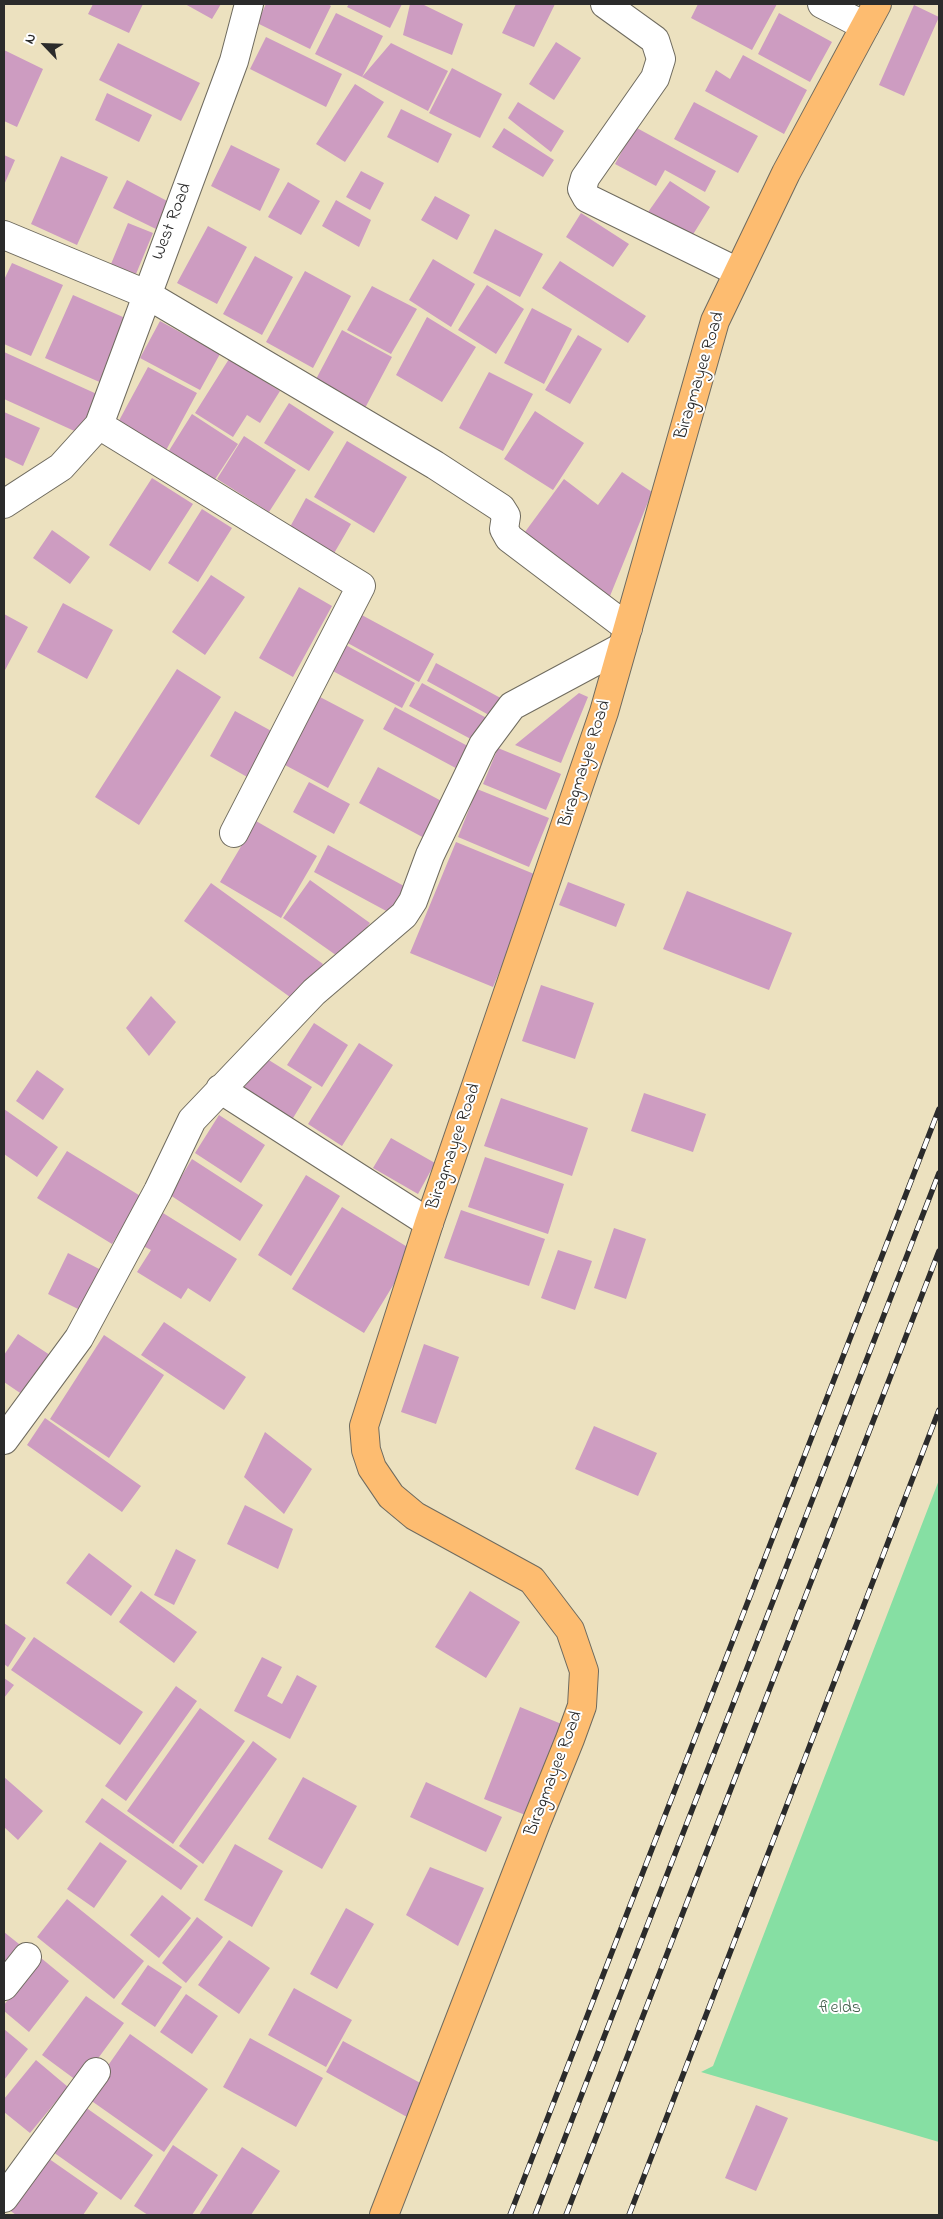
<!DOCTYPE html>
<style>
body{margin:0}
#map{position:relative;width:943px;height:2219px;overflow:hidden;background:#ece1bf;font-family:"Indie Flower",sans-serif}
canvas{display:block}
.frame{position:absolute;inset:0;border:5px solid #2b2b2b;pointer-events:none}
.north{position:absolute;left:20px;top:20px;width:50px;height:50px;-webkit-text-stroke:4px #fff;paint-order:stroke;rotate:294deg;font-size:14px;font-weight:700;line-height:20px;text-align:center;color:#2b2b2b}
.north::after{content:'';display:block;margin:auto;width:18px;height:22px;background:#2b2b2b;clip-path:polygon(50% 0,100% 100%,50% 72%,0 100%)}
</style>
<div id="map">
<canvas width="943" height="2219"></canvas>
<div class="frame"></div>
<div class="north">N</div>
</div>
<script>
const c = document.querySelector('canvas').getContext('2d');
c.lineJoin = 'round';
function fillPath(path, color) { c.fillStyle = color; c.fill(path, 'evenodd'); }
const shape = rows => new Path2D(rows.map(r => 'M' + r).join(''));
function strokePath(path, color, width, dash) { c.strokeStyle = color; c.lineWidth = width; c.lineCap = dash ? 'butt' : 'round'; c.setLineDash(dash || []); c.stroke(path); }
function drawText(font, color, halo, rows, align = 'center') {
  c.font = font + ' "Indie Flower",sans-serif'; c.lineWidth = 4; c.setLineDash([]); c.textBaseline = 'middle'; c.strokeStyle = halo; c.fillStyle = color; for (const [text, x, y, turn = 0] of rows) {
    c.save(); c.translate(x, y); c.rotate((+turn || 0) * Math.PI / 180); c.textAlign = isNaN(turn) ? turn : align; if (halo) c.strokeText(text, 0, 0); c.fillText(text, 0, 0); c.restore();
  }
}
const green = shape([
 [939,1480,939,2142,701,2072,713,2066]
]);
const building = shape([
 [93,4,143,4,129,33,88,14],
 [185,4,221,4,212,19],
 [266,4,328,4,331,6,310,49,257,23],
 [349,4,402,4,390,28,347,7],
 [410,4,422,4,463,24,452,55,403,35],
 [516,4,555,4,534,47,502,33],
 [698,4,777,4,752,50,691,18],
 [914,5,939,17,904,96,879,85],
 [336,13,383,36,362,77,315,54],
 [779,13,832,42,810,82,758,54],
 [266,37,342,74,326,107,250,69],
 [556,42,581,58,554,100,529,84],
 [118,43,200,83,181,121,99,80],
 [391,43,448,71,428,111,362,77],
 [4,50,43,69,17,127,4,121],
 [743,55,807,90,784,134,705,91,716,70,730,79],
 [452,68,502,94,480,138,429,113],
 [355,84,384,102,345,162,316,144],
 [107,93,152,115,139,142,95,120],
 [518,102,564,131,551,152,508,118],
 [694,102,758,136,738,173,674,139],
 [401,109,452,134,438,163,387,137],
 [635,127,716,171,705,192,665,170,656,186,615,164],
 [504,128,554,160,543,177,492,147],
 [231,145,280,169,260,211,211,186],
 [4,155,15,160,4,185],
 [61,156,108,177,77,245,31,224],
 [361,171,384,183,370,210,346,197],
 [127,180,171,203,158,230,113,208],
 [670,181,710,207,689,241,646,215],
 [288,182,320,201,301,235,268,217],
 [435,196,470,215,457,240,421,220],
 [336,200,371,220,359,247,322,226],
 [581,213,629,244,613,267,566,237],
 [128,223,153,233,136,274,111,264],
 [208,226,247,247,217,304,177,283],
 [495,229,543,254,520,297,473,273],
 [255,256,293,277,262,335,223,314],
 [433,259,475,284,451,327,409,300],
 [560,261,646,316,628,343,542,288],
 [12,263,63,285,31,356,4,344,4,280],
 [305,271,351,296,313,368,266,342],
 [487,285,524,309,496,354,458,330],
 [372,286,417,309,391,354,347,330],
 [73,295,132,321,104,384,45,358],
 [532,308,572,329,544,384,504,363],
 [427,317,476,347,442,402,396,375],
 [160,321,220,354,200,390,140,358],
 [342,330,392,357,364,410,314,383],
 [578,335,602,349,570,404,545,390],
 [4,352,99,395,81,434,4,399],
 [229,359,280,391,260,423,247,415,233,437,195,413],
 [148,367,197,393,164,454,115,428],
 [489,372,533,394,503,451,459,428],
 [289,403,334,432,309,471,264,443],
 [535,411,584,443,553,490,504,459],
 [4,412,40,428,23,466,4,457],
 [192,414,238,444,210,487,165,457],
 [244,436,296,470,269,512,217,479],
 [347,441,407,477,374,533,314,497],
 [622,472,652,492,608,601,522,536,564,479,598,505],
 [152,478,193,504,150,571,109,545],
 [306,498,351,524,329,562,285,536],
 [202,509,232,528,198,582,168,563],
 [52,530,90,557,70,584,33,558],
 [211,575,245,597,205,655,172,632],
 [299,587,332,606,293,677,259,658],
 [63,603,113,630,87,679,37,652],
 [358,613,434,654,419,682,344,641],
 [4,614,28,627,4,672],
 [342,643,415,683,402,708,329,669],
 [436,663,508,702,498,720,427,681],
 [177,669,221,697,139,825,95,797],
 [422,683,494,722,482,745,409,706],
 [579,693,588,697,561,763,515,745],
 [320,697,364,720,328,788,285,765],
 [395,707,477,751,465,773,383,729],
 [235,711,275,733,249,778,210,756],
 [498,748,561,774,546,810,483,784],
 [378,767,447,804,428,840,359,803],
 [309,782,350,804,334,834,293,812],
 [477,789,549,818,529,867,458,837],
 [256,821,317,856,281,918,220,882],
 [456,842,539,876,493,987,410,953],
 [328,845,404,886,390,913,314,872],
 [310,880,370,923,343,960,283,918],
 [568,882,625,904,616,927,559,905],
 [211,883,323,964,297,1002,184,921],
 [687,891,792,933,769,990,663,949],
 [541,985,594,1003,575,1059,522,1041],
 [151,996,176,1022,149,1056,126,1028],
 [314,1023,348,1045,322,1087,287,1065],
 [359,1043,393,1065,342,1146,308,1124],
 [264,1057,312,1087,290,1123,241,1092],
 [37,1070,64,1089,43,1120,16,1101],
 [644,1093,706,1114,693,1152,631,1131],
 [501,1098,588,1128,572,1176,484,1146],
 [4,1109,58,1147,37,1177,4,1154],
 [219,1115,265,1145,241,1183,195,1153],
 [391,1138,435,1163,418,1194,373,1168],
 [67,1151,142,1197,112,1244,37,1198],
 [485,1157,564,1184,548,1234,468,1207],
 [192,1159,263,1205,240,1241,170,1195],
 [306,1175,340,1196,291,1276,258,1255],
 [342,1207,414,1251,364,1333,292,1289],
 [461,1210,545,1239,529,1286,444,1258],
 [163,1213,237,1259,210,1302,188,1288,181,1299,137,1272,151,1250,143,1246],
 [614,1228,646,1239,626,1299,594,1288],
 [558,1250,592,1261,575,1310,541,1298],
 [68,1253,105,1272,84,1312,48,1294],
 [164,1322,246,1377,224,1410,141,1355],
 [18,1334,53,1357,26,1397,4,1382,4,1355],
 [104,1335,164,1375,109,1458,50,1419],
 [424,1344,459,1357,436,1424,401,1412],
 [45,1418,141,1486,122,1512,27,1445],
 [594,1426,657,1453,638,1496,575,1469],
 [265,1432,312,1469,284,1514,244,1477],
 [245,1505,293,1529,278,1569,227,1544],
 [176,1549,196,1560,174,1605,154,1595],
 [89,1553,132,1586,111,1616,66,1583],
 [141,1591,197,1632,174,1663,119,1622],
 [470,1591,520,1622,486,1678,435,1647],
 [4,1623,26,1638,8,1667,4,1664],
 [34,1637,143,1712,120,1745,11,1670],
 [262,1657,282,1667,267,1696,282,1704,297,1675,317,1686,290,1739,234,1711],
 [4,1678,14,1685,4,1698],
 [176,1686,197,1701,126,1801,105,1786],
 [520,1707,564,1725,528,1816,484,1799],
 [200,1708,245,1741,173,1844,127,1811],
 [253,1741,277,1759,203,1864,179,1846],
 [4,1777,43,1811,18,1840,4,1827],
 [303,1777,357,1806,322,1869,268,1839],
 [426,1782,502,1817,486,1852,410,1817],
 [102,1798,198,1866,181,1890,85,1822],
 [100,1842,127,1861,94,1908,67,1889],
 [235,1844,283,1871,252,1927,204,1900],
 [430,1867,484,1888,458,1946,406,1915],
 [162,1895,191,1918,159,1958,130,1935],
 [67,1899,144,1961,114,1999,37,1937],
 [346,1908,374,1924,337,1989,310,1974],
 [197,1917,223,1937,186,1983,162,1963],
 [4,1932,24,1948,4,1975],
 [229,1940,270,1968,239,2014,198,1985],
 [41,1958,69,1981,29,2032,4,2011,4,2005],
 [148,1965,182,1987,155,2027,121,2004],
 [294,1988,352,2020,326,2067,268,2035],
 [186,1994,218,2016,192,2054,160,2032],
 [86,1996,124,2023,80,2083,42,2055],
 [4,2029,28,2049,4,2080],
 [130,2034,208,2089,164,2152,86,2097],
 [250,2038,323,2078,296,2127,223,2087],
 [343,2041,424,2085,407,2117,326,2072],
 [36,2060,68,2087,30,2133,4,2112,4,2099],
 [78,2102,153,2155,121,2200,46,2147],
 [756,2105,788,2118,756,2191,725,2178],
 [173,2145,218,2175,192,2215,148,2215,134,2206],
 [242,2147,280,2171,251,2215,199,2215],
 [45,2156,98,2193,83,2215,16,2215,8,2209]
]);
const street = shape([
 [605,4,655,40,661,59,655,78,585,178,582,189,587,198,738,272],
 [822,4,865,26],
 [4,235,146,294,435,465,501,508,506,516,504,529,509,538,628,628],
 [99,425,361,586,234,833],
 [4,504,61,467,99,425,234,61,249,4],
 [220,1089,429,1223],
 [4,1440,79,1338,158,1191,192,1120,314,992,404,915,413,901,430,855,483,745,512,706,622,647],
 [4,1986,27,1957],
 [4,2198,96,2072]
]);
const primary = shape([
 [384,2215,536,1823,570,1739,582,1706,584,1671,570,1630,532,1580,415,1516,391,1496,372,1468,366,1450,364,1426,429,1223,604,712,715,321,786,173,877,4]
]);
const rail = shape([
 [510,2215,939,1109],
 [535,2215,939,1173],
 [566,2215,939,1251],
 [629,2215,939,1410]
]);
const streetNames = [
 ["West Road",173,222,-69],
 ["Biragmayee Road",701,376,-73],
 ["Biragmayee Road",586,764,-72],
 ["Biragmayee Road",455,1147,-71],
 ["Biragmayee Road",555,1774,-69]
];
const parkNames = [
 ["fields",840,2009]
];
fillPath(green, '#86dfa3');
fillPath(building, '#cd9cc1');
strokePath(street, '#6f6b5f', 30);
strokePath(primary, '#6f6b5f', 30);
strokePath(street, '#fff', 28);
strokePath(primary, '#fdbc70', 28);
strokePath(rail, '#2b2b2b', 5.5);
strokePath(rail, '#fff', 4, [11]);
drawText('18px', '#2b2b2b', '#fff', streetNames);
drawText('18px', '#46614f', '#fff', parkNames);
</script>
